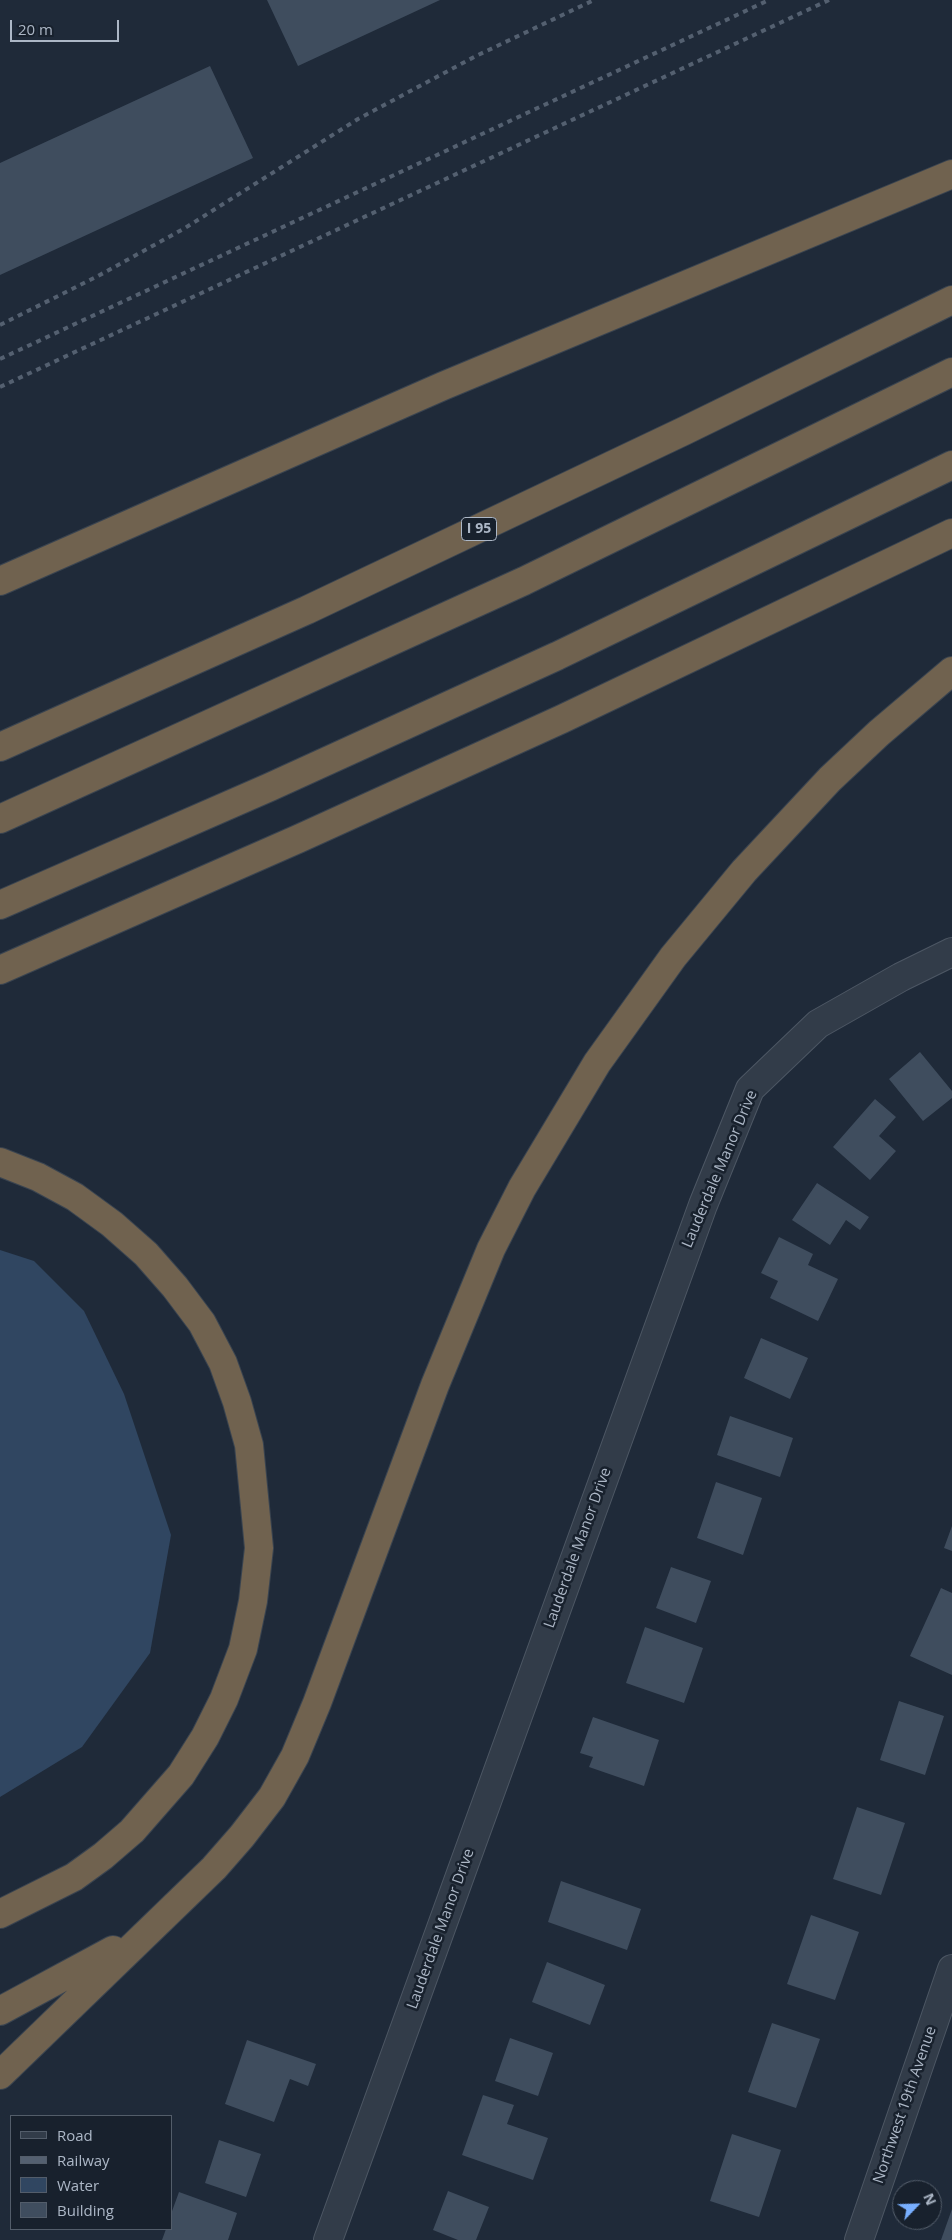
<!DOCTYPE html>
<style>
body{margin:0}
#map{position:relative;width:952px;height:2240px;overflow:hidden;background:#1f2a39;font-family:"Open Sans",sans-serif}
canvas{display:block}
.legend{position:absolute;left:10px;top:2115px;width:162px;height:115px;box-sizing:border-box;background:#18212d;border:1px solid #535d6a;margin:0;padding:6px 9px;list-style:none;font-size:15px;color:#acb7c6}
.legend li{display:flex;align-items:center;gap:10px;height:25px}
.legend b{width:25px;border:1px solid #535d6a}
.north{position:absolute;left:892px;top:2180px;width:50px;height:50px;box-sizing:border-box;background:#18212d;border:1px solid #535d6a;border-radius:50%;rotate:66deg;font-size:14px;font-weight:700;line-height:20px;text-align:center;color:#acb7c6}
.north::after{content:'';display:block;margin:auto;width:18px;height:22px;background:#78afff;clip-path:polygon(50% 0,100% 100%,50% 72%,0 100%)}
.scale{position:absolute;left:10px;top:20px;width:109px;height:22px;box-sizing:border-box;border:2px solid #acb7c6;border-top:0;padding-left:6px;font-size:15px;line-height:18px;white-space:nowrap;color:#acb7c6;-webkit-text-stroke:4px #18212d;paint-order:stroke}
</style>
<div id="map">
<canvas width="952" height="2240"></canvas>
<ul class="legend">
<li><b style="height:6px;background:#323c49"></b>Road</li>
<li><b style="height:6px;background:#546070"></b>Railway</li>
<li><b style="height:14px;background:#304661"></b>Water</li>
<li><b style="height:14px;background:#3f4d5e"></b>Building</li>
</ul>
<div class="north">N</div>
<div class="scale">20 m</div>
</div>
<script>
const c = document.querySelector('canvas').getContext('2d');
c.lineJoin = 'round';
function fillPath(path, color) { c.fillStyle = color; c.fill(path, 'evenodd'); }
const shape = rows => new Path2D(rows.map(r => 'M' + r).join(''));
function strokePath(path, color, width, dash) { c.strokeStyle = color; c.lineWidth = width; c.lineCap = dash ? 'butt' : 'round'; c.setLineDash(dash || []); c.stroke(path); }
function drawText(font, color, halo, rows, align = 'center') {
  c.font = font + ' "Open Sans",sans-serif'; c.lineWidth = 5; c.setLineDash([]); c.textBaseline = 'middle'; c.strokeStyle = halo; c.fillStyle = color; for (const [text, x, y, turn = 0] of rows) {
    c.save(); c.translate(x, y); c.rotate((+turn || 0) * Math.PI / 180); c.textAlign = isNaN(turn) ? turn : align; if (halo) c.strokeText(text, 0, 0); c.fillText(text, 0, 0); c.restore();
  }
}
const water = shape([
 [0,1250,34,1261,84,1311,124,1394,171,1535,150,1653,82,1747,0,1797]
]);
const building = shape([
 [267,0,440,0,298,66],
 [210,66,253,158,0,275,0,163],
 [920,1052,952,1091,952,1098,923,1121,889,1079],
 [875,1099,896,1117,879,1136,896,1151,870,1180,833,1147],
 [817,1183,869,1217,860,1230,846,1220,830,1245,792,1220],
 [779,1237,813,1254,808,1265,838,1279,818,1321,770,1298,778,1281,761,1273],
 [761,1338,808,1358,790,1399,744,1378],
 [730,1416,793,1438,780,1477,717,1455],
 [716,1482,762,1498,743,1555,697,1538],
 [952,1526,952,1551,944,1548],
 [671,1567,711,1581,696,1623,656,1608],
 [941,1588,952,1593,952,1675,910,1656],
 [645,1627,703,1648,684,1703,626,1683],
 [899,1701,944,1716,925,1775,880,1760],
 [593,1717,659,1740,644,1786,589,1767,593,1757,580,1753],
 [857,1807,905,1823,881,1895,833,1879],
 [561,1881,641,1909,627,1950,548,1922],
 [811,1915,859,1932,835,2000,787,1984],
 [547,1962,605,1985,590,2025,532,2002],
 [772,2023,820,2039,796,2108,748,2092],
 [510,2038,553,2053,538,2096,495,2081],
 [247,2040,316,2064,308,2086,290,2079,274,2122,225,2104],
 [483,2095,514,2105,507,2124,548,2138,533,2180,462,2155],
 [732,2134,781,2150,759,2217,710,2201],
 [219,2140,261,2154,246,2197,205,2183],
 [448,2191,489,2207,476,2240,458,2240,433,2230],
 [179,2192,237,2213,228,2240,162,2240,166,2229,171,2229,171,2214],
 [952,2209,952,2240,941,2240]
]);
const street = shape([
 [328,2240,703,1205,750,1089,818,1024,901,977,952,952],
 [859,2240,952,1969]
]);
const highway = shape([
 [0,581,443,386,952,174],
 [0,747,307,610,684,431,952,300],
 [0,819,524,581,952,372],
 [0,905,270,787,557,656,952,465],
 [0,970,298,839,562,719,952,533],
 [0,1162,38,1177,75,1197,112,1224,146,1254,175,1287,202,1323,223,1363,237,1402,249,1445,259,1548,253,1601,243,1649,224,1699,205,1737,181,1775,132,1831,103,1856,74,1877,0,1914],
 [0,2011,113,1950],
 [0,2075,214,1868,242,1836,272,1797,295,1756,317,1703,435,1385,491,1249,522,1188,597,1063,673,957,744,871,830,779,879,733,952,671]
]);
const rail = shape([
 [0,325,98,276,185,228,358,119,476,56,594,0],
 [0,359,769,0],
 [0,387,829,0]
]);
const shields = [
 [479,529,35]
];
const shieldNames = [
 ["I 95",479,529]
];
const streetNames = [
 ["Lauderdale Manor Drive",720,1169,-67],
 ["Lauderdale Manor Drive",578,1548,-70],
 ["Lauderdale Manor Drive",441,1929,-70],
 ["Northwest 19th Avenue",905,2105,-71]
];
fillPath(water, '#304661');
fillPath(building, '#3f4d5e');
strokePath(street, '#4d5764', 30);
strokePath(highway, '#3a4450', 30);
strokePath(street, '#323c49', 28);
strokePath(highway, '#70624f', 28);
strokePath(rail, '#546070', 4, [5, 5]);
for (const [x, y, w] of shields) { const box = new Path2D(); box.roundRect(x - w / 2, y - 11.5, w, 23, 4); c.fillStyle = '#18212d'; c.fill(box); strokePath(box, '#acb7c6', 1); }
drawText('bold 14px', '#acb7c6', null, shieldNames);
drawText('15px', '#acb7c6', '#18212d', streetNames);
</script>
